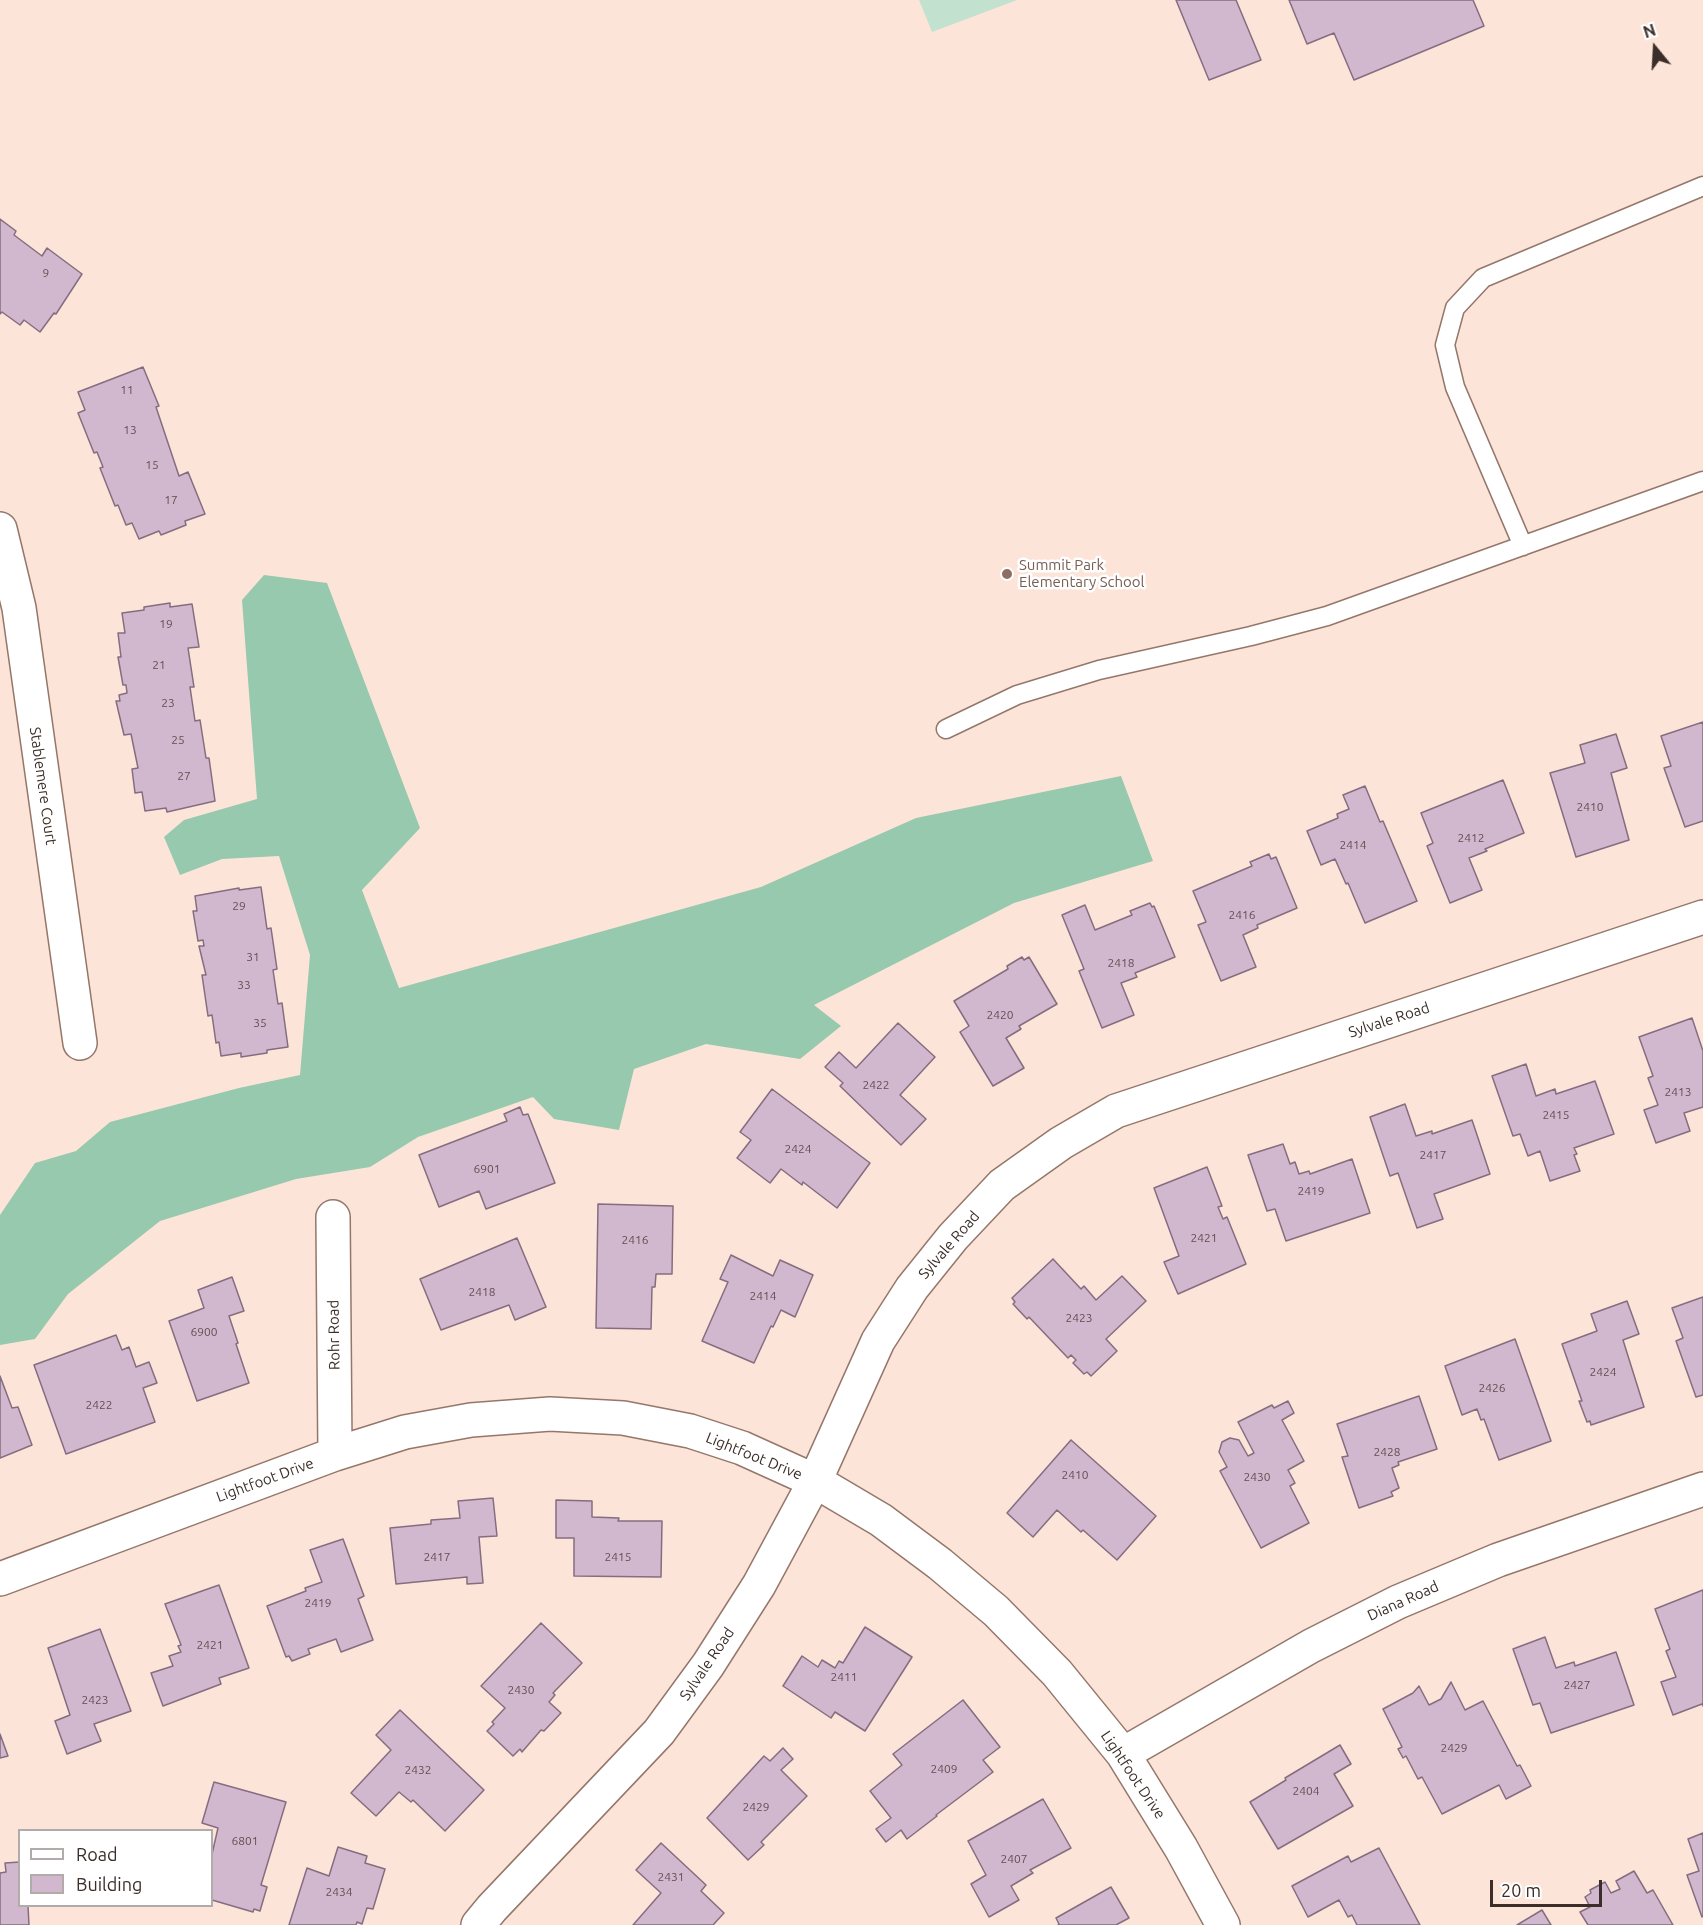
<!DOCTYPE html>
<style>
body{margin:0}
#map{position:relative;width:1703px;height:1925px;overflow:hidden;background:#fde4d8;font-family:Ubuntu,sans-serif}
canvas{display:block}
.legend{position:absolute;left:18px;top:1829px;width:195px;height:78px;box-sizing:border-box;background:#fff;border:2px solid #b1aba9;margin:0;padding:8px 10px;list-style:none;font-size:18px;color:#3b2e29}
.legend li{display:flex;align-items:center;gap:12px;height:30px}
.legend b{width:30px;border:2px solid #b1aba9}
.north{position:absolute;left:1625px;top:18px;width:60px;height:60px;-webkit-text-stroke:4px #fff;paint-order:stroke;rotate:342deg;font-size:16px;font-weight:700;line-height:24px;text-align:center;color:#3b2e29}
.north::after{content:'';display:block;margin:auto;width:21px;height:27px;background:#3b2e29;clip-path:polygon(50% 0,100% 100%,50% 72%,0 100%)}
.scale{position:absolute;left:1490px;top:1880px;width:112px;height:27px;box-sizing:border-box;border:3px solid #3b2e29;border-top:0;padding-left:8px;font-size:18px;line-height:21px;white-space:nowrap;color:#3b2e29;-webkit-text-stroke:4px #fff;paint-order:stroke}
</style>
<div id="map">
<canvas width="1703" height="1925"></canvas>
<ul class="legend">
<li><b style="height:8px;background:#fff"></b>Road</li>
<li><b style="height:16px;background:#d2b8ce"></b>Building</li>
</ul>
<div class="north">N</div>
<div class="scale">20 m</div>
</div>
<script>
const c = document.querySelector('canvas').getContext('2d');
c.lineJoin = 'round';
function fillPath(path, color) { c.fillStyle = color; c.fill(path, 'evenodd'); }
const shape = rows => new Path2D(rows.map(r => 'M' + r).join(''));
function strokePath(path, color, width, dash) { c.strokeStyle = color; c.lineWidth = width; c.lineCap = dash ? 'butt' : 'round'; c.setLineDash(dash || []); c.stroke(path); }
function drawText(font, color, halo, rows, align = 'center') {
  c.font = font + ' Ubuntu,sans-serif'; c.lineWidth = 5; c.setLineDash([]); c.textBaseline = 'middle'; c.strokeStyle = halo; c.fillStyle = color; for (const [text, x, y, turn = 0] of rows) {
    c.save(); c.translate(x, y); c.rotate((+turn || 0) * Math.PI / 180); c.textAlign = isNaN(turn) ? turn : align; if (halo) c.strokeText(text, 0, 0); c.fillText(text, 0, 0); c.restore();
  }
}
const green = shape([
 [919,0,1017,0,932,32]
]);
const forest = shape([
 [264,575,327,583,420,828,362,890,399,988,761,887,916,818,1121,776,1153,861,1014,903,814,1005,841,1026,800,1059,706,1044,634,1069,619,1130,554,1119,533,1097,418,1137,370,1167,296,1179,160,1221,68,1294,35,1339,0,1345,0,1215,35,1163,76,1151,110,1122,239,1088,300,1075,310,955,279,856,222,859,180,875,164,837,184,820,257,799,242,600]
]);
const building = shape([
 [1176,0,1236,0,1261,60,1209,80,1176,0],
 [1289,0,1473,0,1484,26,1354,80,1334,33,1307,44,1289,0],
 [0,219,16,231,14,235,42,256,47,248,82,274,56,314,54,313,40,332,24,320,20,325,2,312,0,314,0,219],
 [143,367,159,406,156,407,179,476,188,472,205,514,185,521,186,525,161,535,159,531,139,539,132,523,126,525,118,505,115,506,100,468,103,467,97,452,94,453,78,413,85,410,78,392,143,367],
 [170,603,170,607,192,604,199,647,188,648,194,687,190,687,195,721,200,720,206,758,209,758,215,801,167,812,166,808,145,811,142,792,135,793,132,769,138,768,131,734,124,735,116,701,120,701,119,695,127,693,126,685,123,685,118,657,121,657,118,633,125,633,122,613,144,610,144,607,170,603],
 [1703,722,1703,821,1685,827,1664,768,1671,766,1661,736,1703,722],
 [1616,734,1627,768,1611,773,1629,840,1576,857,1550,773,1585,763,1580,745,1616,734],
 [1503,780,1524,833,1485,849,1487,851,1469,858,1482,890,1450,903,1427,846,1433,843,1421,813,1503,780],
 [1365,786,1380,822,1383,821,1417,901,1365,923,1348,883,1346,884,1335,859,1321,865,1307,831,1338,818,1337,814,1349,809,1343,795,1365,786],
 [1269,854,1271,859,1276,857,1297,908,1257,925,1258,928,1243,935,1256,967,1221,981,1198,925,1206,922,1193,891,1252,866,1250,862,1269,854],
 [261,887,267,929,271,928,277,969,273,970,278,1004,282,1003,288,1047,267,1050,267,1053,241,1057,241,1053,221,1056,219,1042,216,1043,212,1015,208,1016,202,975,206,975,199,946,204,946,203,940,198,941,193,911,197,911,195,896,239,888,239,890,261,887],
 [1150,903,1152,907,1154,906,1175,957,1135,973,1137,977,1121,983,1134,1015,1102,1028,1079,971,1084,969,1062,915,1085,905,1095,930,1132,915,1130,911,1150,903],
 [1022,957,1024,960,1029,957,1057,1004,1019,1026,1021,1029,1006,1038,1024,1068,993,1086,960,1032,969,1026,954,1001,1008,969,1007,966,1022,957],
 [1692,1018,1703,1051,1703,1107,1684,1113,1690,1131,1656,1143,1644,1110,1658,1105,1648,1078,1653,1076,1639,1037,1692,1018],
 [898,1023,935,1057,900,1095,926,1119,901,1145,840,1086,843,1083,825,1067,839,1052,856,1068,898,1023],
 [1526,1064,1536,1096,1555,1089,1556,1094,1595,1081,1614,1134,1574,1148,1577,1154,1574,1155,1580,1171,1550,1181,1540,1151,1528,1156,1520,1134,1513,1136,1492,1076,1526,1064],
 [772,1089,870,1163,837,1208,803,1182,802,1185,781,1169,770,1183,737,1158,751,1140,740,1132,772,1089],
 [1405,1104,1416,1136,1432,1131,1432,1134,1472,1120,1490,1174,1434,1194,1443,1219,1417,1228,1398,1173,1390,1176,1370,1117,1405,1104],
 [520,1107,523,1115,528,1114,555,1183,486,1209,479,1191,439,1207,419,1155,507,1121,504,1114,520,1107],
 [1283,1144,1290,1164,1295,1162,1299,1174,1309,1171,1310,1174,1352,1159,1370,1213,1286,1241,1275,1209,1267,1211,1248,1155,1283,1144],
 [1207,1167,1222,1206,1218,1207,1223,1219,1227,1217,1246,1264,1178,1294,1164,1262,1179,1256,1154,1188,1207,1167],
 [598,1204,673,1206,672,1274,656,1274,655,1287,652,1287,651,1329,596,1328,598,1204],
 [517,1238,546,1307,515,1320,509,1305,441,1330,420,1279,517,1238],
 [731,1255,773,1276,780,1260,813,1275,795,1317,781,1310,773,1327,771,1326,754,1363,702,1341,728,1282,720,1279,731,1255],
 [1053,1259,1081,1289,1084,1286,1096,1300,1122,1276,1146,1301,1106,1339,1117,1351,1091,1376,1087,1372,1084,1374,1073,1363,1076,1360,1071,1355,1068,1358,1029,1317,1027,1319,1013,1304,1015,1302,1012,1298,1053,1259],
 [232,1277,244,1311,229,1316,238,1343,236,1344,249,1383,197,1401,169,1321,204,1308,198,1290,232,1277],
 [1703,1297,1703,1395,1696,1397,1676,1341,1683,1338,1672,1308,1703,1297],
 [1627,1301,1639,1334,1623,1340,1644,1407,1591,1425,1590,1421,1587,1422,1579,1401,1582,1401,1562,1344,1597,1331,1591,1314,1627,1301],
 [116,1335,122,1350,129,1347,136,1367,149,1362,157,1383,143,1388,155,1422,66,1454,34,1365,116,1335],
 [1515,1339,1551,1441,1499,1460,1484,1419,1481,1420,1477,1409,1462,1415,1445,1366,1515,1339],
 [0,1376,12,1408,18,1407,32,1445,0,1458,0,1376],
 [1419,1396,1437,1449,1398,1462,1399,1465,1392,1468,1399,1488,1391,1492,1393,1496,1359,1508,1342,1457,1348,1456,1337,1424,1419,1396],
 [1288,1401,1294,1413,1282,1420,1304,1461,1288,1470,1295,1483,1290,1486,1309,1523,1261,1548,1220,1471,1227,1467,1219,1452,1222,1442,1230,1438,1239,1440,1248,1456,1254,1453,1238,1422,1272,1405,1274,1408,1288,1401],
 [1071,1440,1156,1516,1117,1560,1083,1530,1081,1532,1057,1510,1033,1537,1007,1513,1071,1440],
 [493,1498,497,1536,479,1537,483,1583,467,1584,467,1577,396,1584,390,1528,431,1524,431,1520,460,1518,458,1501,493,1498],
 [556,1500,592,1501,592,1517,619,1518,618,1521,662,1521,661,1577,574,1576,574,1538,556,1538,556,1500],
 [343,1539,364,1596,358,1599,373,1640,341,1652,336,1639,308,1649,310,1654,292,1661,289,1656,286,1657,267,1606,306,1591,305,1588,322,1582,310,1550,343,1539],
 [219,1585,249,1668,219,1678,221,1684,163,1706,151,1673,173,1666,169,1656,181,1652,178,1646,181,1645,165,1604,219,1585],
 [1703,1590,1703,1706,1702,1704,1673,1715,1661,1682,1676,1677,1666,1651,1670,1649,1655,1609,1703,1590],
 [541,1623,582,1663,553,1693,555,1695,549,1702,561,1713,544,1731,541,1730,522,1752,520,1749,513,1756,487,1731,494,1724,492,1722,505,1708,481,1686,541,1623],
 [865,1627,912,1657,865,1731,835,1712,831,1718,783,1686,802,1656,818,1667,822,1660,835,1668,839,1661,843,1663,865,1627],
 [100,1629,131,1711,94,1724,101,1741,67,1754,55,1721,70,1715,48,1648,100,1629],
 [1545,1637,1556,1668,1574,1662,1575,1666,1616,1652,1634,1705,1551,1733,1540,1703,1533,1705,1513,1649,1545,1637],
 [1451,1682,1465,1710,1483,1701,1517,1766,1520,1765,1531,1786,1506,1799,1499,1785,1442,1814,1422,1777,1418,1779,1406,1756,1403,1758,1398,1749,1402,1747,1383,1709,1413,1693,1419,1686,1429,1705,1441,1699,1451,1682],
 [963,1700,1000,1747,983,1760,993,1772,936,1815,937,1816,907,1839,901,1830,886,1842,876,1829,891,1818,870,1791,902,1765,893,1754,963,1700],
 [400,1710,484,1790,445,1831,413,1800,411,1802,399,1792,376,1816,351,1793,391,1750,376,1735,400,1710],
 [0,1734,8,1756,0,1758,0,1734],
 [1340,1745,1351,1764,1334,1774,1353,1806,1278,1849,1250,1802,1286,1780,1285,1778,1340,1745],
 [783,1748,793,1759,781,1770,807,1796,761,1842,764,1845,748,1860,707,1818,764,1756,770,1761,783,1748],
 [214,1782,286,1802,261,1885,267,1887,260,1911,254,1909,253,1912,212,1900,212,1854,218,1828,202,1823,214,1782],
 [1043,1799,1071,1848,1030,1870,1033,1873,1011,1886,1019,1900,989,1917,971,1884,986,1875,968,1841,1043,1799],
 [1703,1833,1703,1916,1702,1917,1687,1875,1699,1871,1688,1839,1703,1833],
 [661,1843,706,1885,701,1891,724,1913,713,1925,633,1925,661,1893,636,1870,661,1843],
 [338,1847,367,1856,365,1863,385,1869,373,1909,367,1908,362,1924,357,1922,356,1925,289,1925,307,1868,329,1876,338,1847],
 [1379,1848,1420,1925,1357,1925,1352,1915,1348,1917,1339,1900,1308,1917,1292,1886,1348,1856,1351,1862,1379,1848],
 [20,1862,20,1906,28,1906,29,1925,0,1925,0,1873,6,1872,5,1863,20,1862],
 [1634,1871,1647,1893,1653,1890,1673,1925,1588,1925,1580,1912,1590,1907,1585,1897,1591,1893,1590,1890,1605,1882,1611,1893,1620,1889,1616,1881,1634,1871],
 [1111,1887,1129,1918,1116,1925,1058,1925,1059,1924,1056,1918,1111,1887],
 [1542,1910,1551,1925,1517,1925,1542,1910]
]);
const lane = shape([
 [1523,546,1455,387,1445,345,1455,308,1483,278,1703,186],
 [946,729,1017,695,1099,670,1251,636,1327,616,1703,481]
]);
const street = shape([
 [0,529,19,608,80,1043],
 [333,1217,335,1454],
 [0,1579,335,1454,405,1432,471,1420,550,1414,623,1418,690,1431,742,1448,815,1481,881,1520,940,1564,996,1611,1057,1673,1123,1754,1181,1848,1223,1925],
 [1123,1754,1311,1646,1398,1602,1498,1560,1703,1489],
 [478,1925,492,1908,659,1732,708,1665,759,1585,815,1481,878,1341,912,1288,953,1237,1002,1185,1061,1143,1116,1111,1703,917]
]);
const markers = [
 [1007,574,6,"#8d6e63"]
];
const numberNames = [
 ["9",46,273],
 ["11",127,390],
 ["13",130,430],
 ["15",152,465],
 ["17",171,500],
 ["19",166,624],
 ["21",159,665],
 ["23",168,703],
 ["25",178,740],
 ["27",184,776],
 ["2410",1590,807],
 ["2412",1471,838],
 ["2414",1353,845],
 ["29",239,906],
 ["2416",1242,915],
 ["31",253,957],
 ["2418",1121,963],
 ["33",244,985],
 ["2420",1000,1015],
 ["35",260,1023],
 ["2422",876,1085],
 ["2413",1678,1092],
 ["2415",1556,1115],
 ["2424",798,1149],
 ["2417",1433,1155],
 ["6901",487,1169],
 ["2419",1311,1191],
 ["2421",1204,1238],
 ["2416",635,1240],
 ["2418",482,1292],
 ["2414",763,1296],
 ["2423",1079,1318],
 ["6900",204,1332],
 ["2424",1603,1372],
 ["2426",1492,1388],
 ["2422",99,1405],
 ["2428",1387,1452],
 ["2410",1075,1475],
 ["2430",1257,1477],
 ["2417",437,1557],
 ["2415",618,1557],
 ["2419",318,1603],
 ["2421",210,1645],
 ["2411",844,1677],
 ["2427",1577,1685],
 ["2430",521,1690],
 ["2423",95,1700],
 ["2429",1454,1748],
 ["2409",944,1769],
 ["2432",418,1770],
 ["2404",1306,1791],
 ["2429",756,1807],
 ["6801",245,1841],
 ["2407",1014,1859],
 ["2431",671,1877],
 ["2434",339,1892]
];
const educationNames = [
 ["Summit Park",1019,565],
 ["Elementary School",1019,582]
];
const streetNames = [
 ["Stablemere Court",43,786,82],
 ["Sylvale Road",1389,1020,-18],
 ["Sylvale Road",949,1245,-49],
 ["Rohr Road",334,1335,-91],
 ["Lightfoot Drive",754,1456,22],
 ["Lightfoot Drive",265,1480,-20],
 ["Diana Road",1403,1601,-24],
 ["Sylvale Road",707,1664,-56],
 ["Lightfoot Drive",1133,1775,56]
];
fillPath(green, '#c2e1cf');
fillPath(forest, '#96c9ad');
fillPath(building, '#d2b8ce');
strokePath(building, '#856d80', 1.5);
strokePath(lane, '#94776a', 21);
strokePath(street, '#94776a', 36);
strokePath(lane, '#fff', 18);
strokePath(street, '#fff', 33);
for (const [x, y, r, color] of markers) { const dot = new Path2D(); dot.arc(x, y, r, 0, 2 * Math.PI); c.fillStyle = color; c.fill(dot); strokePath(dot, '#fff', 2); }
drawText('12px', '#615052', null, numberNames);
drawText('15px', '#785e54', '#fff', educationNames, 'left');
drawText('15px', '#3b2e29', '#fff', streetNames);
</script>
